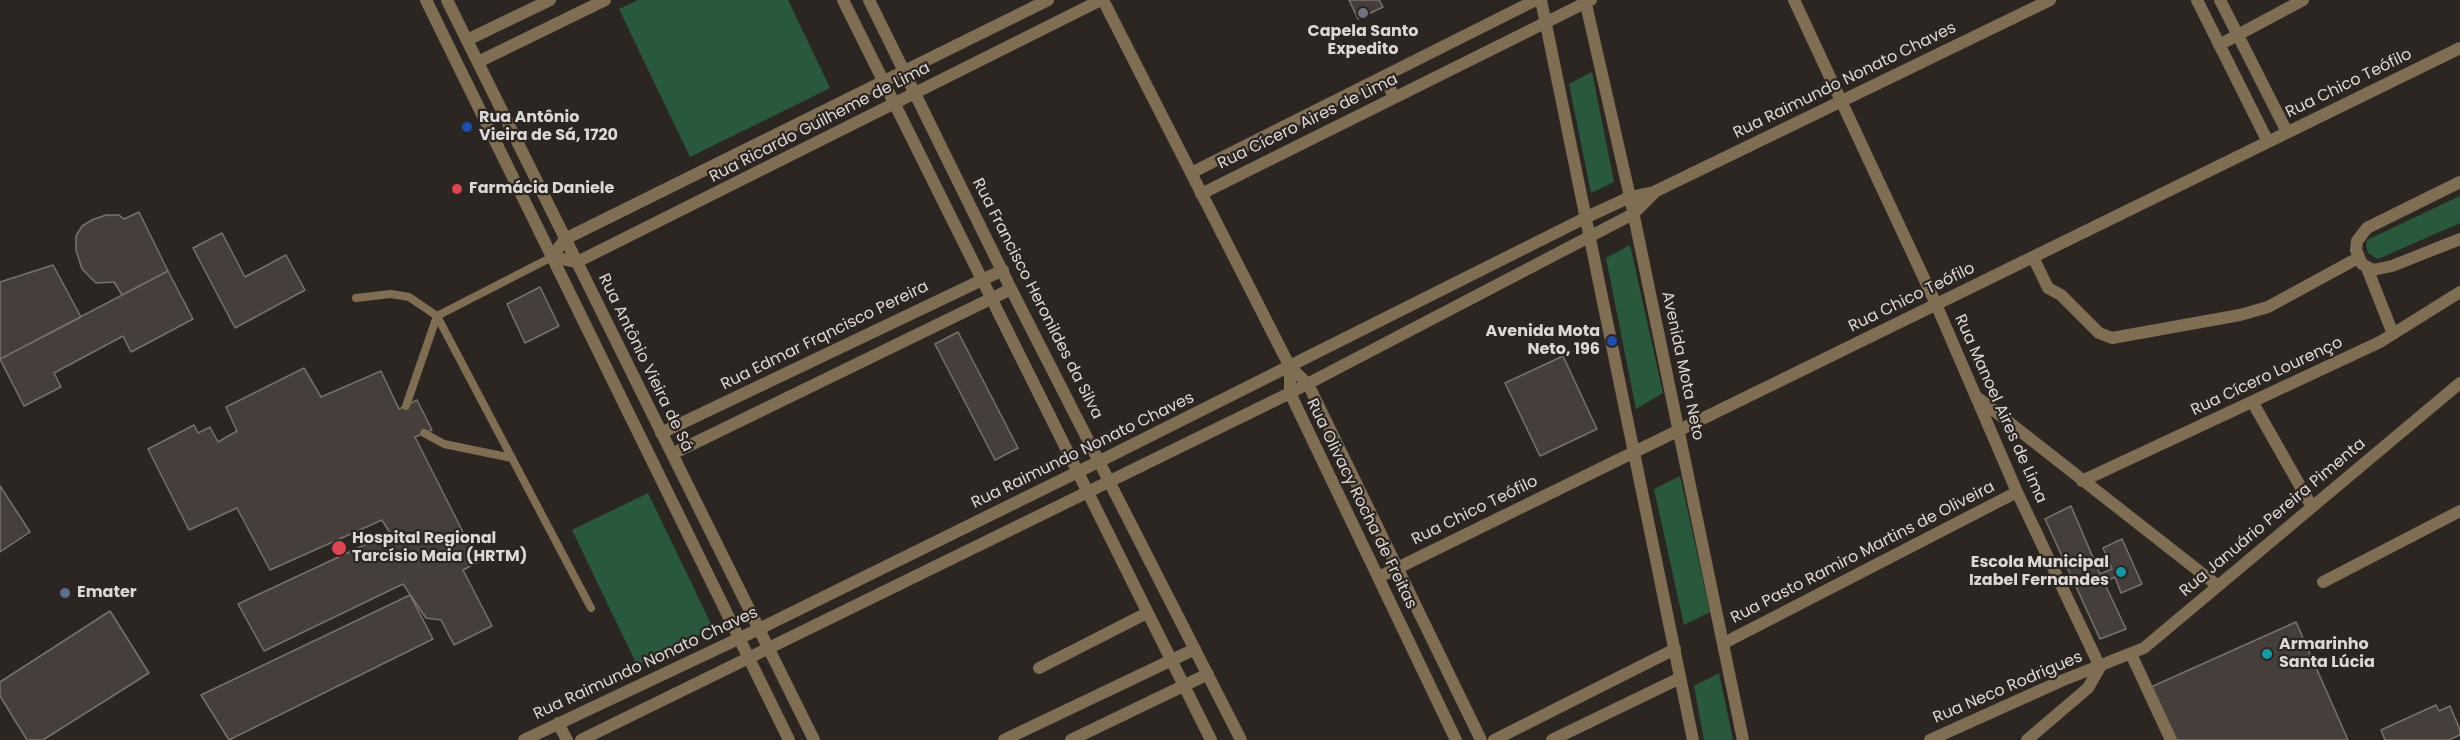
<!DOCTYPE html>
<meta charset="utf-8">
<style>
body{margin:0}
canvas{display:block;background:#2c2622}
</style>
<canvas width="2460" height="740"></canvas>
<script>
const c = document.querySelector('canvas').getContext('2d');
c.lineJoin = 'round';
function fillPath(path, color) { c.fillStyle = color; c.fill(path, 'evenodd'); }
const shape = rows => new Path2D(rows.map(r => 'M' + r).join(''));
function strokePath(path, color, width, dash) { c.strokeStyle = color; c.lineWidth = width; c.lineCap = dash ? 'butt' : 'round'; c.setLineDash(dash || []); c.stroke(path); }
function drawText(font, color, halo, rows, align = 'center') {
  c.font = font + ' Poppins,sans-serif'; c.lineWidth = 4.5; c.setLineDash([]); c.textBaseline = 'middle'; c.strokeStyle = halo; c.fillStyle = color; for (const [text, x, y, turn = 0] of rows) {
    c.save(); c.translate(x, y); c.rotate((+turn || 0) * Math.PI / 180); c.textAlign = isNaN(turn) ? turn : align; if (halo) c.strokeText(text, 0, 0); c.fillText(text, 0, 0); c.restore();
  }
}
const green = shape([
 [638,0,788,0,830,88,690,157,619,9],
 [1592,72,1614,182,1591,193,1569,84],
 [2460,196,2460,223,2378,259,2368,253,2366,245,2367,240],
 [1630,245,1663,393,1636,409,1606,258],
 [1680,476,1710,612,1684,625,1654,489],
 [648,493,713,628,637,665,572,530],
 [1719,673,1733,740,1704,740,1694,686]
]);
const building = shape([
 [1349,0,1379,0,1383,7,1358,19,1349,0],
 [139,212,168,271,122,295,114,282,96,283,82,269,76,250,76,236,82,226,92,220,106,215,119,215,124,219,139,212],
 [222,233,245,277,286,255,305,290,235,328,193,248,222,233],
 [53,265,81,317,0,359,0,282,53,265],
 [168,271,193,319,131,352,123,336,54,373,61,387,24,406,0,359,168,271],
 [540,287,559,326,525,343,507,304,540,287],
 [958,332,1018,448,995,460,935,344,958,332],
 [1563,356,1597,429,1540,456,1505,383,1563,356],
 [304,368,321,397,381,371,399,409,417,400,432,430,415,437,478,562,463,570,492,626,454,645,441,620,426,618,403,584,264,651,238,604,390,533,382,520,270,570,237,508,189,530,148,449,194,425,198,433,210,427,218,442,237,431,226,407,304,368],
 [0,486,30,532,0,552,0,486],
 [2071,506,2100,574,2112,569,2103,548,2122,539,2142,584,2121,593,2115,577,2104,582,2126,629,2100,639,2045,519,2071,506],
 [410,595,433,639,229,740,201,695,410,595],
 [110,611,149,673,43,740,27,740,0,696,0,682,110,611],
 [2296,622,2348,740,2175,740,2151,687,2296,622],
 [2436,705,2439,711,2450,706,2460,730,2460,735,2449,740,2385,740,2381,730,2436,705]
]);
const lane = shape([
 [356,298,391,294,409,297,437,316,591,608],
 [437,316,552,257],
 [406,406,437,316],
 [424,433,444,444,512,458]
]);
const street = shape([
 [426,0,789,740],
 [447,0,814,740],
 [843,0,1211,740],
 [869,0,1011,289,1241,740],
 [1103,0,1290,367,1308,384,1481,740],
 [1541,0,1693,740],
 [1585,0,1630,197,1743,740],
 [1794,0,1936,304,2017,492,2100,667],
 [2197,0,2268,142],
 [2220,0,2287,132],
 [467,40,550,0],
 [2219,45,2303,0],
 [478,62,605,0],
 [1385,76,1394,98],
 [1191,173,1536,0],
 [2460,182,2367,228,2357,241,2356,250,2362,264,2373,270,2392,266,2460,239],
 [1201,194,1591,0],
 [552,257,577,262,1101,0],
 [552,257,565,239,1048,0],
 [2033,257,2048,288,2061,295,2099,333,2112,338,2240,315,2268,307,2358,258],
 [2367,268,2393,334],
 [1290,367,1290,393,1456,740],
 [1978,398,2218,586],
 [2253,403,2312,507],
 [661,433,1003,270],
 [672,454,1011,289],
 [2082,481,2380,342,2460,292],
 [1379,577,2460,48],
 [2323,582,2460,511],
 [1724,643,2017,492],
 [2131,654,2171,740],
 [1039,668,1147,613],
 [558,723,567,740],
 [524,740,759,629,1100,461,1587,217,1630,197,1654,192,2050,0],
 [581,740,1290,393,1633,214,1654,193],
 [1004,740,1195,649],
 [1071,740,1208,674],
 [1494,740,1675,649],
 [1552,740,1680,678],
 [1930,740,2061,681,2144,648,2460,383],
 [2027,740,2088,688,2100,667]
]);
const markers = [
 [1363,13,6,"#6b7280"],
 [467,127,6,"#1a4fb4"],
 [457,189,6,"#e0444e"],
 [1612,341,6,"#1a4fb4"],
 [339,548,8,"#e0444e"],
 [2121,572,6,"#0f9aa8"],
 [65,593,6,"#5c6f8a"],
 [2267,654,6,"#0f9aa8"]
];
const poiNames = [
 ["Capela Santo",1363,32,"center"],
 ["Expedito",1363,50,"center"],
 ["Rua Antônio",479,118],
 ["Vieira de Sá, 1720",479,136],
 ["Farmácia Daniele",469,189],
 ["Avenida Mota",1600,332,"right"],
 ["Neto, 196",1600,350,"right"],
 ["Hospital Regional",352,539],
 ["Tarcísio Maia (HRTM)",352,557],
 ["Escola Municipal",2109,563,"right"],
 ["Izabel Fernandes",2109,581,"right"],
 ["Emater",77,593],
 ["Armarinho",2279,645],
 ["Santa Lúcia",2279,663]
];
const streetNames = [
 ["Rua Raimundo Nonato Chaves",1845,81,-26],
 ["Rua Chico Teófilo",2349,84,-26],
 ["Rua Cícero Aires de Lima",1308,122,-26],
 ["Rua Ricardo Guilheme de Lima",820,123,-27],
 ["Rua Chico Teófilo",1912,298,-26],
 ["Rua Francisco Heronildes da Silva",1037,299,63],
 ["Rua Edmar Frqncisco Pereira",825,336,-26],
 ["Rua Antônio Vieira de Sá",645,363,64],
 ["Avenida Mota Neto",1682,366,78],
 ["Rua Cícero Lourenço",2267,377,-25],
 ["Rua Manoel Aires de Lima",2000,409,66],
 ["Rua Raimundo Nonato Chaves",1083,451,-26],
 ["Rua Olivacy Rocha de Freitas",1361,504,64],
 ["Rua Chico Teófilo",1475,511,-26],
 ["Rua Januário Pereira Pimenta",2273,518,-40],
 ["Rua Pasto Ramiro Martins de Oliveira",1863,553,-27],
 ["Rua Raimundo Nonato Chaves",646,664,-25],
 ["Rua Neco Rodrigues",2008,688,-23]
];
fillPath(green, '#29593c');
fillPath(building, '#453e3a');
strokePath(building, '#78716c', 1.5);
strokePath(lane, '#7f6e51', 8);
strokePath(street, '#7f6e51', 12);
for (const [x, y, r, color] of markers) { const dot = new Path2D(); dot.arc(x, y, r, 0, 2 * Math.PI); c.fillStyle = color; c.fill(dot); strokePath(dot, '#2c2622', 2); }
drawText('bold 16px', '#dcd8d5', '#2c2622', poiNames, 'left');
drawText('16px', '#dcd8d5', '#2c2622', streetNames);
</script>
